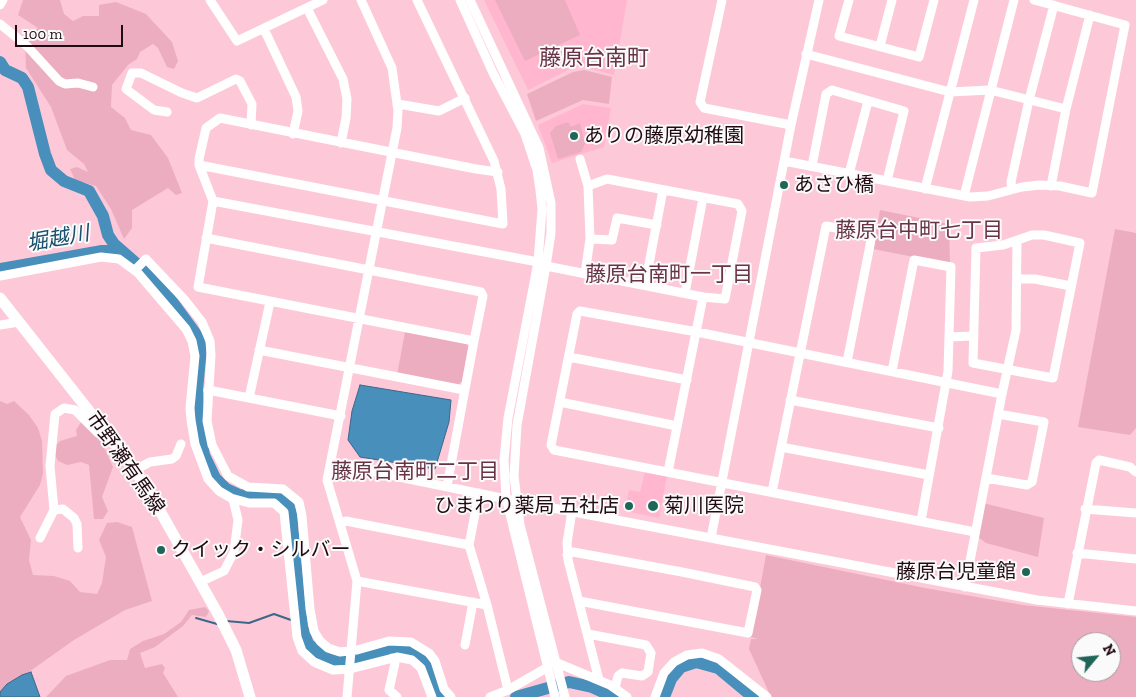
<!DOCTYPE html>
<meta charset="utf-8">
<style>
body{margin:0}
#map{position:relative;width:1136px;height:697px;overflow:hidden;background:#fdc9d9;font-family:"Zilla Slab",serif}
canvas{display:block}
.north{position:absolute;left:1071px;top:632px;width:50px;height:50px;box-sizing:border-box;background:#fafafa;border:1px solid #a39a9e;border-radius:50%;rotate:62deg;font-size:14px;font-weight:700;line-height:20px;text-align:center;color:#210b13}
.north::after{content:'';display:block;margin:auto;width:18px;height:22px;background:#1f6558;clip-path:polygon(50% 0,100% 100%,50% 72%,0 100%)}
.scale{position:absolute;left:15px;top:25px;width:108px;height:22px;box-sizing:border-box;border:2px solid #210b13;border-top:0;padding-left:6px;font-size:15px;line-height:18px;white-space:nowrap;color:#210b13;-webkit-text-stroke:4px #fafafa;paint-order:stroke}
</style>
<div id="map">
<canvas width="1136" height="697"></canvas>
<div class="north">N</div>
<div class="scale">100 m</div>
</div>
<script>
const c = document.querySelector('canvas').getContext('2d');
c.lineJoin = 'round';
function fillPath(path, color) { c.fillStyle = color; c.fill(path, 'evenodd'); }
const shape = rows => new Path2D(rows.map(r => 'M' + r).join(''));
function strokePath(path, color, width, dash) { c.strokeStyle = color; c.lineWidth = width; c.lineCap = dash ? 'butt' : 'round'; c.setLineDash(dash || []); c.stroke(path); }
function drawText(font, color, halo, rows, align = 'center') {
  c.font = font + ' "Zilla Slab","Noto Sans JP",serif'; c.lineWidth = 4; c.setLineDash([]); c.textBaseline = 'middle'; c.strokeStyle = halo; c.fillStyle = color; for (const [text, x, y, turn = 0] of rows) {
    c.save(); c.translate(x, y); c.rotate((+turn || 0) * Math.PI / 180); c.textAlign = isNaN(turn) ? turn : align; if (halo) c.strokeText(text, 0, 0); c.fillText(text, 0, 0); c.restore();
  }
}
const built = shape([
 [484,0,627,0,614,75,582,66,570,69,528,90],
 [583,104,611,108,604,147,552,163,538,125],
 [645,471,667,476,659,518,625,511,629,490,640,492]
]);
const green = shape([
 [23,0,60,0,64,14,73,21,83,16,99,16,99,5,116,2,146,14,172,42,178,61,174,69,167,67,158,48,153,44,140,52,137,59,128,65,112,85,111,107,125,118,131,130,151,135,168,158,182,193,176,195,168,188,132,210,132,228,124,239,111,209,96,186,75,180,70,169,77,167,88,172,84,164,67,150,51,107,26,68,25,41,38,28,18,15],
 [495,0,565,0,580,35,525,61],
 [584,70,612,77,609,104,583,100,536,121,527,94,573,72],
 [568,122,571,127,580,123,585,144,581,152,558,159,550,133,556,126],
 [880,210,949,224,950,264,873,249],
 [1115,229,1136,233,1136,428,1130,435,1078,427],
 [405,332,467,343,468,347,462,381,458,385,397,375],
 [0,401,7,404,14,401,29,415,38,428,42,441,43,473,40,485,20,517,31,540,29,560,33,575,54,576,70,581,80,592,97,594,102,583,106,557,99,540,107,523,117,522,132,527,152,601,125,610,74,640,2,691,0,697],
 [82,421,95,427,113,467,102,497,108,511,103,519,94,519,89,465,81,462,67,465,58,461,54,453,55,446,60,441,77,436,76,430],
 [983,503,1044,518,1038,557,986,543,978,537],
 [766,555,925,588,1023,605,1136,617,1136,697,771,697,749,649,751,639,758,639,751,637],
 [1081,642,1111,642,1111,672,1081,672],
 [205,607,209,611,206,617,192,615,183,626,155,647,140,653,145,668,162,664,165,668,163,673,178,697,46,697,66,676,110,660,127,660,130,649,143,641,164,634,181,622,189,610]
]);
const water = shape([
 [360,385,451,400,449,422,435,469,360,457,348,440,352,411,360,385],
 [31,672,40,697,0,697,0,692,7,684,22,675,31,672]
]);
const stream = shape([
 [196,618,217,624],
 [226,621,249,623,274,614,291,620]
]);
const river = shape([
 [0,62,5,70,22,78,28,87,45,154,51,170,64,181,89,191,103,216,108,235,114,244,146,272,165,292,198,337,201,348,197,390,198,419,204,455,215,478,226,489,239,495,277,497,288,504,291,514,302,627,308,644,325,658,337,662,353,660,392,650,405,649,417,656,426,665,441,697],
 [0,269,102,251,116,251,123,253],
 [516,697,569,682,592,687,614,697],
 [664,697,671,679,681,667,696,662,718,668,753,697]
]);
const minor = shape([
 [210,0,237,41,323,0],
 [460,0,493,73,525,134,537,170,540,190,542,209,538,262,508,418,504,460,506,498,555,697],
 [470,0,539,148,551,203,551,233,546,266,517,425,514,476,520,525,565,697],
 [722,0,700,102,704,108,791,125],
 [849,0,839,36,919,57,934,0],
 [0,5,3,0],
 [307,8,343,79,347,99,346,118,341,143],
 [0,24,27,46,59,81,65,84,78,83,93,87],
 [264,29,296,97,298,111,293,134],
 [880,46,892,0],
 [806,54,950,92,990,90,1066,109],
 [398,104,439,111,465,98],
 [167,112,154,110,126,89,132,73,141,73,182,93,197,98,236,79,240,81,252,104,251,125],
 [580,159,588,186,590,239,585,274],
 [784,161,970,197,988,196,1022,187,1039,185,1060,186,1092,193,1125,25,1034,0],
 [199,165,503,224,501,189,494,161,417,0],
 [812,166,826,94,832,90,904,111,887,181],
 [849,174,868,101],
 [1051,186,1066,109,1090,15],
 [925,189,974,0],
 [1012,189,1011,182,1029,100,1054,5],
 [964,196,1014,0],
 [213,201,538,262],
 [1032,235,1044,235,1080,243,1053,378,973,363,976,248,1003,245,1032,235],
 [206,238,481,292,483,296,474,341],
 [590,239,612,240,617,218,657,225],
 [546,266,703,297,725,299,742,211,738,204,607,179,588,186],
 [135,270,146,259,184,299,202,322,210,341,211,355,207,421,212,445,228,476,248,487,283,489,299,502,302,516,310,609,314,631,320,641,328,648,340,652,357,650,389,641,411,642,429,653,435,661,444,689,451,697],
 [0,276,101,257,119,259,138,273,186,329,192,341,195,356,190,408,191,420,195,444,208,479,219,491,231,498,249,503,274,503,284,512,297,637,302,651,314,662,333,670,350,669,397,657,412,660,421,668,432,697],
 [1017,279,1035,279,1071,286],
 [645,285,663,190],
 [685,293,703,198],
 [270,302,249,398,341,416],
 [0,325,19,322],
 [949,337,974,336],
 [259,350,464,390],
 [569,357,687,380],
 [892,371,914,260,951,267,948,371,921,521],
 [208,390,249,398],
 [1002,394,1016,330,1017,242],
 [790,400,939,428],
 [560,402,677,426],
 [781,447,929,475],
 [331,463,516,501,1037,600,1136,611],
 [135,470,150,462,172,459,176,456,181,444],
 [668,472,703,297],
 [986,478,1027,485,1032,482,1044,422,998,414],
 [447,486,474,341,198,287,213,201,199,165,199,159,206,128,220,118,476,169,498,172],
 [772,492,826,226,872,235,847,362],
 [479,493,469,545,487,605,508,690],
 [1085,509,1136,513],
 [572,511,567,543,568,560,599,680],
 [340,524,346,521,469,545],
 [40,538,54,510],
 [711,538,791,125,819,0],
 [78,548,77,524,74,518,63,509,54,510,50,466,55,414,64,408,75,410,98,433,103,434,105,431],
 [1077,553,1136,559],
 [567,555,573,552,682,572,755,587,757,590,748,633,579,601],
 [357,581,487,605],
 [200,582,224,571,234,552,238,520,233,499],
 [965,587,1002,394,697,332,580,311,577,314,551,445,554,450,975,532],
 [1068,604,1096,463,1099,460,1130,467,1136,472],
 [588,634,646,645,651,653,648,672,642,676,622,673,618,676,615,688],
 [465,645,473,602],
 [392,658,395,663,389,690,397,697],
 [555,662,610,685,627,697],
 [347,697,357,581,327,480,397,128,398,111,392,68,361,0],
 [490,697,508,690,548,667],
 [655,697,664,673,674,662,687,655,702,653,719,659,767,697]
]);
const major = shape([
 [0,298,130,463,151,495,218,614,236,650,250,697]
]);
const markers = [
 [574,136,5,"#1f6558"],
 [784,185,5,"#1f6558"],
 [629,506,5,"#1f6558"],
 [653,506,6,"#1f6558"],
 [161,550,5,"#1f6558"],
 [1026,572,5,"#1f6558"]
];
const poiNames = [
 ["ありの藤原幼稚園",584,136],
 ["あさひ橋",794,185],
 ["ひまわり薬局 五社店",619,506,"right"],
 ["菊川医院",664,506],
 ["クイック・シルバー",171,550],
 ["藤原台児童館",1016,572,"right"]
];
const streetNames = [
 ["市野瀬有馬線",125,463,55]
];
const neighbourhoodNames = [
 ["藤原台中町七丁目",919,231],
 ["藤原台南町一丁目",669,275],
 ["藤原台南町二丁目",415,472]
];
const waterNames = [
 ["堀越川",58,239,-10]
];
const quarterNames = [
 ["藤原台南町",594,59]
];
fillPath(built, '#ffb6ce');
fillPath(green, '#ecadc1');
fillPath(water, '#488fbb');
strokePath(water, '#3c6789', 1);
strokePath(stream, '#3c6789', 2);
strokePath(river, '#488fbb', 12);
strokePath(minor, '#fff', 9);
strokePath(major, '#fff', 11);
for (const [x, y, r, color] of markers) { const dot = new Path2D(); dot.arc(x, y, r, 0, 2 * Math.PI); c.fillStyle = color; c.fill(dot); strokePath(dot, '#fafafa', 2); }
drawText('20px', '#210b13', '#fafafa', poiNames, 'left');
drawText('20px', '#210b13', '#fafafa', streetNames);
drawText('21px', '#683346', '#fafafa', neighbourhoodNames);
drawText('italic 21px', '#184f6e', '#fafafa', waterNames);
drawText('22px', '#683346', '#fafafa', quarterNames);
</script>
